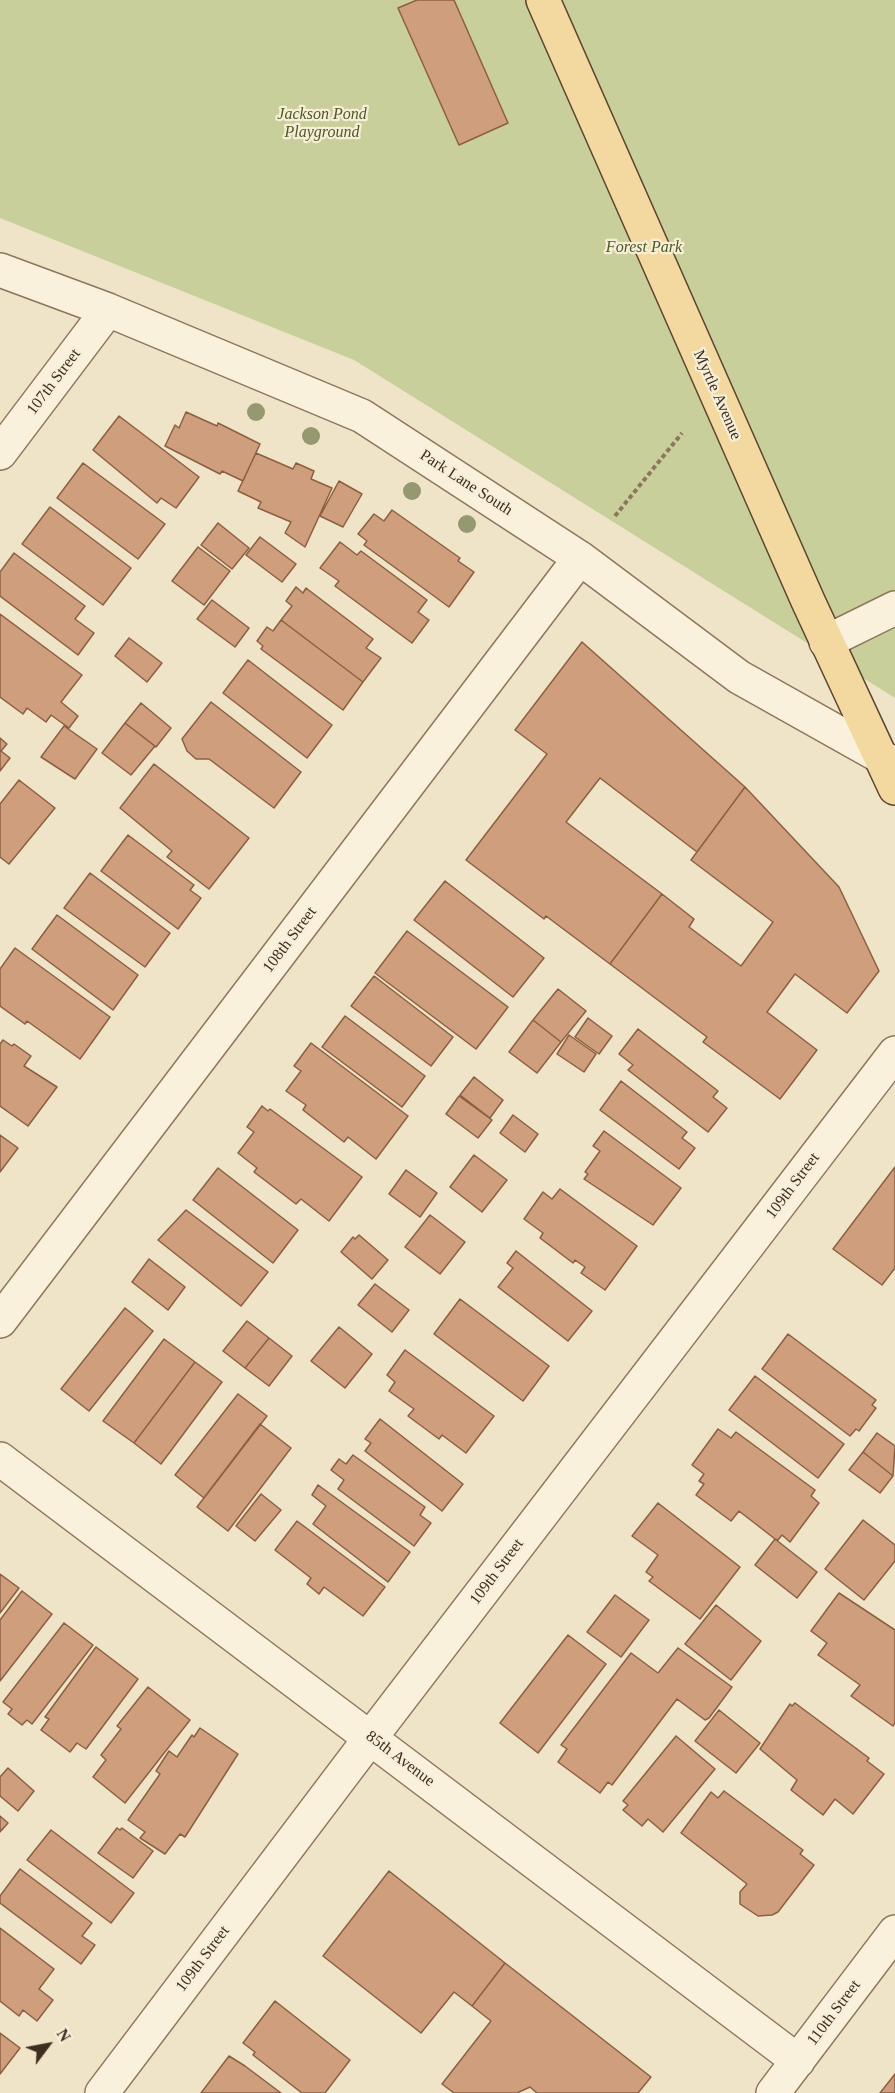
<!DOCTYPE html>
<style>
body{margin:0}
#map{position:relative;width:895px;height:2093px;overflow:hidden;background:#f0e4c8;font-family:Georgia,serif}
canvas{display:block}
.north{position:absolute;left:18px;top:2015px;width:60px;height:60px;-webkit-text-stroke:4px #f7eed8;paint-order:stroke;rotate:58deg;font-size:16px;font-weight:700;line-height:24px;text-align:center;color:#3d2e20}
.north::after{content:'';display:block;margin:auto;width:21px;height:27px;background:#3d2e20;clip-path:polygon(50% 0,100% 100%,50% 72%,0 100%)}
</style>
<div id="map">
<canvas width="895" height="2093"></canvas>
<div class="north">N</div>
</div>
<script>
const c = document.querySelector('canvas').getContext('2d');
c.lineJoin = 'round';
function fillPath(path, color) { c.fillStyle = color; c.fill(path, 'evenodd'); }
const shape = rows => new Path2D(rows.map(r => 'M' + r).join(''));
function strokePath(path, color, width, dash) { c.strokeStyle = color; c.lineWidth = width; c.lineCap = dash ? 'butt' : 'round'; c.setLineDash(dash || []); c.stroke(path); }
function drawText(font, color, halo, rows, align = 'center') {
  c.font = font + ' Georgia,serif'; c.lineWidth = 4.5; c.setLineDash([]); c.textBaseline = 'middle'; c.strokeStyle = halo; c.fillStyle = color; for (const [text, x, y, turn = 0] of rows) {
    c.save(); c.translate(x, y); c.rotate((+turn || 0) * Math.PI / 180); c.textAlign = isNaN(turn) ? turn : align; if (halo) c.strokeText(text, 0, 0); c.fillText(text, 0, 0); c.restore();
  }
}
const green = shape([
 [0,0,895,0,895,698,354,360,0,218]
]);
const building = shape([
 [417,0,454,0,508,123,459,145,398,8,417,0],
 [186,412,217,426,218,423,260,444,243,481,222,471,220,474,165,446,175,425,179,428,186,412],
 [119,416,199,477,176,508,161,498,157,503,93,450,119,416],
 [256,453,293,469,296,463,314,471,311,479,332,488,305,547,285,533,291,522,258,508,261,502,238,491,256,453],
 [83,463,165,524,138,559,57,498,83,463],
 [339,481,362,494,343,527,320,516,339,481],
 [50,507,131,568,103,605,22,544,50,507],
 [392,510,460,558,458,561,474,572,449,607,364,545,367,541,358,534,374,514,384,521,392,510],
 [218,523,249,548,232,569,201,545,218,523],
 [260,537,296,564,282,582,246,555,260,537],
 [340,542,357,555,361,551,427,600,418,612,429,620,412,643,335,586,339,581,320,568,340,542],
 [198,547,230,571,204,605,172,581,198,547],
 [14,553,85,606,75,619,94,633,78,655,0,596,0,572,14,553],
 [296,587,303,593,306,588,373,639,366,648,381,658,363,682,281,620,292,606,286,601,296,587],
 [212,600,249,628,235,647,197,619,212,600],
 [0,614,82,675,61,702,78,716,69,728,51,715,46,722,27,708,23,714,0,697,0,614],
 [281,620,363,682,343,710,261,649,263,646,257,641,267,627,273,631,281,620],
 [129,638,162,663,147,682,115,656,129,638],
 [582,642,745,787,697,852,600,778,566,822,662,894,610,964,546,916,544,919,466,860,547,754,515,730,582,642],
 [248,660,332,725,307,758,223,693,248,660],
 [211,702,301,772,274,808,209,759,196,759,187,751,182,739,211,702],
 [141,703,171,728,156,747,125,723,141,703],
 [125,723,155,746,131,775,102,753,125,723],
 [64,726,97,749,75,779,41,757,64,726],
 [0,738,7,744,1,751,10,758,0,771,0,738],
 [154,764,249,838,209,889,167,857,172,851,120,808,154,764],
 [19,780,55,808,9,864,0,857,0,804,19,780],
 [745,787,839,887,879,971,847,1013,795,974,767,1012,817,1050,780,1099,703,1042,707,1037,610,964,662,894,694,919,689,927,741,966,773,922,691,860,745,787],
 [128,835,194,885,190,890,201,898,178,929,101,871,128,835],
 [90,873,170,933,145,967,64,908,90,873],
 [445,881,544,958,513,997,414,920,445,881],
 [57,915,138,975,113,1010,32,949,57,915],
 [407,931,508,1007,476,1049,375,973,407,931],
 [15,948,110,1017,80,1059,27,1021,25,1024,0,1006,0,969,15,948],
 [374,976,453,1037,431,1066,351,1006,374,976],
 [558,989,586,1011,561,1042,533,1020,558,989],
 [345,1016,425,1076,402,1107,322,1047,345,1016],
 [588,1018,612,1036,599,1054,575,1037,588,1018],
 [533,1020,561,1042,537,1073,509,1052,533,1020],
 [638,1029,718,1091,713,1097,727,1108,708,1132,628,1070,633,1065,619,1054,638,1029],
 [569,1035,596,1054,584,1072,557,1054,569,1035],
 [3,1040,12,1046,14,1044,31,1056,24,1066,57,1087,28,1126,0,1106,0,1044,3,1040],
 [311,1043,408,1116,376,1159,348,1137,344,1142,303,1110,306,1105,286,1091,301,1071,294,1066,311,1043],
 [474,1077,503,1100,490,1118,460,1095,474,1077],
 [621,1081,687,1132,682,1138,695,1148,679,1169,600,1110,621,1081],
 [459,1096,492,1120,478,1138,446,1114,459,1096],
 [262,1106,268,1111,270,1109,362,1177,329,1221,301,1199,296,1204,254,1172,257,1168,238,1153,254,1132,247,1127,262,1106],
 [513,1115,538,1134,525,1152,500,1133,513,1115],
 [604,1131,681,1188,653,1225,584,1179,588,1174,585,1172,600,1151,593,1146,604,1131],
 [0,1135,18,1148,0,1172,0,1135],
 [474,1155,507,1180,482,1212,450,1187,474,1155],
 [895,1167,895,1268,882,1285,833,1249,895,1167],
 [218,1168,298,1230,273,1263,193,1200,218,1168],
 [406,1170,437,1193,420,1217,389,1194,406,1170],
 [560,1189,637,1246,605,1290,581,1273,585,1267,575,1260,573,1263,540,1238,543,1233,524,1219,543,1192,552,1199,560,1189],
 [186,1210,268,1272,241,1306,158,1240,186,1210],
 [430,1215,465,1242,440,1274,405,1247,430,1215],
 [359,1235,388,1260,372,1279,341,1252,353,1237,355,1239,359,1235],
 [516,1251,592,1311,568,1341,498,1287,513,1268,507,1263,516,1251],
 [149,1259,185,1287,168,1310,132,1282,149,1259],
 [375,1284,409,1310,392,1332,358,1305,375,1284],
 [460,1299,549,1366,523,1401,434,1334,460,1299],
 [125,1308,153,1331,89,1411,61,1389,125,1308],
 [247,1321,269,1338,245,1368,223,1351,247,1321],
 [339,1327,372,1354,345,1388,311,1361,339,1327],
 [788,1334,876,1400,872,1405,876,1408,859,1431,856,1429,850,1436,762,1369,788,1334],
 [269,1338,292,1356,269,1386,245,1368,269,1338],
 [164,1339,195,1362,134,1443,103,1421,164,1339],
 [405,1350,494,1416,466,1453,442,1435,439,1439,408,1416,414,1409,389,1391,395,1382,387,1375,405,1350],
 [195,1362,222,1382,161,1464,134,1443,195,1362],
 [755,1376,844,1444,818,1478,729,1410,755,1376],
 [238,1394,267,1416,204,1498,175,1475,238,1394],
 [380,1419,463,1484,442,1511,365,1451,371,1443,365,1439,380,1419],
 [260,1424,291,1448,228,1531,197,1507,260,1424],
 [718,1429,731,1438,736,1432,815,1490,811,1496,819,1503,790,1542,782,1535,778,1540,775,1539,739,1511,731,1521,696,1495,704,1484,699,1481,704,1474,692,1465,718,1429],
 [877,1433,895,1446,893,1476,863,1452,877,1433],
 [863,1452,893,1476,880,1493,849,1470,863,1452],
 [353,1455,425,1507,420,1515,431,1523,414,1546,338,1489,344,1480,331,1470,339,1459,346,1464,353,1455],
 [318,1485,410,1552,388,1582,313,1524,326,1506,312,1495,318,1485],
 [261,1494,281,1510,255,1541,236,1526,261,1494],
 [658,1503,740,1567,700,1619,649,1581,653,1577,646,1572,658,1555,632,1536,658,1503],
 [863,1520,895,1545,895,1561,864,1600,825,1569,863,1520],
 [297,1521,385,1587,363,1616,324,1587,319,1594,307,1584,311,1578,275,1550,297,1521],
 [775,1539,817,1572,797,1598,755,1565,775,1539],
 [0,1574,19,1588,0,1613,0,1574],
 [22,1591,52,1614,0,1681,0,1620,22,1591],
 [839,1593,895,1630,895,1723,893,1726,851,1696,860,1685,818,1655,827,1643,811,1631,839,1593],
 [615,1595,649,1620,621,1657,587,1632,615,1595],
 [716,1605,761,1641,731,1680,685,1644,716,1605],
 [64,1623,93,1645,32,1724,27,1720,22,1725,8,1714,12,1709,3,1702,64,1623],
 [568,1635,606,1664,538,1753,500,1723,568,1635],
 [96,1647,138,1679,86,1749,77,1743,70,1752,41,1730,49,1719,45,1717,96,1647],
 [678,1648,732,1687,709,1718,705,1720,677,1699,612,1785,608,1782,600,1793,558,1762,567,1749,561,1745,631,1653,658,1673,678,1648],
 [148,1687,190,1720,125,1803,93,1777,106,1760,101,1755,121,1729,117,1726,148,1687],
 [795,1703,869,1758,867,1761,884,1774,853,1814,835,1799,823,1815,791,1790,797,1780,760,1749,790,1704,792,1706,795,1703],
 [719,1710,760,1743,736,1773,695,1741,719,1710],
 [200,1728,238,1754,185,1837,180,1834,165,1854,140,1838,145,1832,128,1820,160,1774,156,1771,169,1751,177,1757,192,1735,194,1737,200,1728],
 [676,1736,715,1769,663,1832,648,1819,642,1826,623,1810,628,1805,623,1801,676,1736],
 [8,1768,34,1791,18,1811,0,1796,0,1777,8,1768],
 [724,1791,803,1850,800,1854,814,1865,778,1912,772,1915,758,1916,740,1904,740,1892,747,1884,681,1833,711,1792,718,1798,724,1791],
 [0,1816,8,1823,0,1832,0,1816],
 [117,1828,120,1830,122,1828,153,1851,133,1878,98,1853,117,1828],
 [51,1830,134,1893,111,1923,27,1860,51,1830],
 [20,1869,92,1923,82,1936,95,1945,81,1964,0,1903,0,1896,20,1869],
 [389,1871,505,1963,472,2006,454,1992,421,2033,323,1956,389,1871],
 [0,1928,54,1969,39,1989,53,2000,37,2021,23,2010,19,2016,0,2001,0,1928],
 [505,1963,651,2077,638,2093,537,2093,530,2087,517,2093,454,2093,442,2084,491,2021,472,2006,505,1963],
 [275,2001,350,2060,325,2093,302,2093,253,2055,255,2052,243,2043,275,2001],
 [0,2033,20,2048,0,2074,0,2033],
 [229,2056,245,2066,281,2093,201,2093,229,2056],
 [895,2074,895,2093,880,2093,895,2074]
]);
const path = shape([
 [615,516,682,433]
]);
const minor = shape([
 [0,270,108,310,362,416,580,558,739,677,894,764],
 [0,453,108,310],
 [826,642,895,608],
 [0,1321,580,558],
 [0,1459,798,2061],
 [102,2093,371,1737,895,1053],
 [773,2093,895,1932]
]);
const major = shape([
 [543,0,808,601,895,788]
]);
const trees = [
 [256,412],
 [311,436],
 [412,491],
 [467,524]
];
const parkNames = [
 ["Jackson Pond",322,115],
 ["Playground",322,133],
 ["Forest Park",644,248]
];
const streetNames = [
 ["107th Street",54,382,-53],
 ["Myrtle Avenue",717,395,66],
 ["Park Lane South",466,483,33],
 ["108th Street",290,940,-53],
 ["109th Street",793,1186,-53],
 ["109th Street",497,1572,-53],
 ["85th Avenue",400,1759,37],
 ["109th Street",203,1959,-53],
 ["110th Street",834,2013,-53]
];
fillPath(green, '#c9cf9b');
fillPath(building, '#cf9f7d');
strokePath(building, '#8d5f41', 1.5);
strokePath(minor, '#8d765c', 36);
strokePath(major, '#5b4430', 36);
strokePath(path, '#8d765c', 4, [4.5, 3]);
strokePath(minor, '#faf1dc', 33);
strokePath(major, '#f3d9a0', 33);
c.fillStyle = '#96986f';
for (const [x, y] of trees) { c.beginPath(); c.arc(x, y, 9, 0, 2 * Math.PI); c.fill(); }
drawText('italic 16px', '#4d5a26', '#f7eed8', parkNames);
drawText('16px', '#3d2e20', '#f7eed8', streetNames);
</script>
